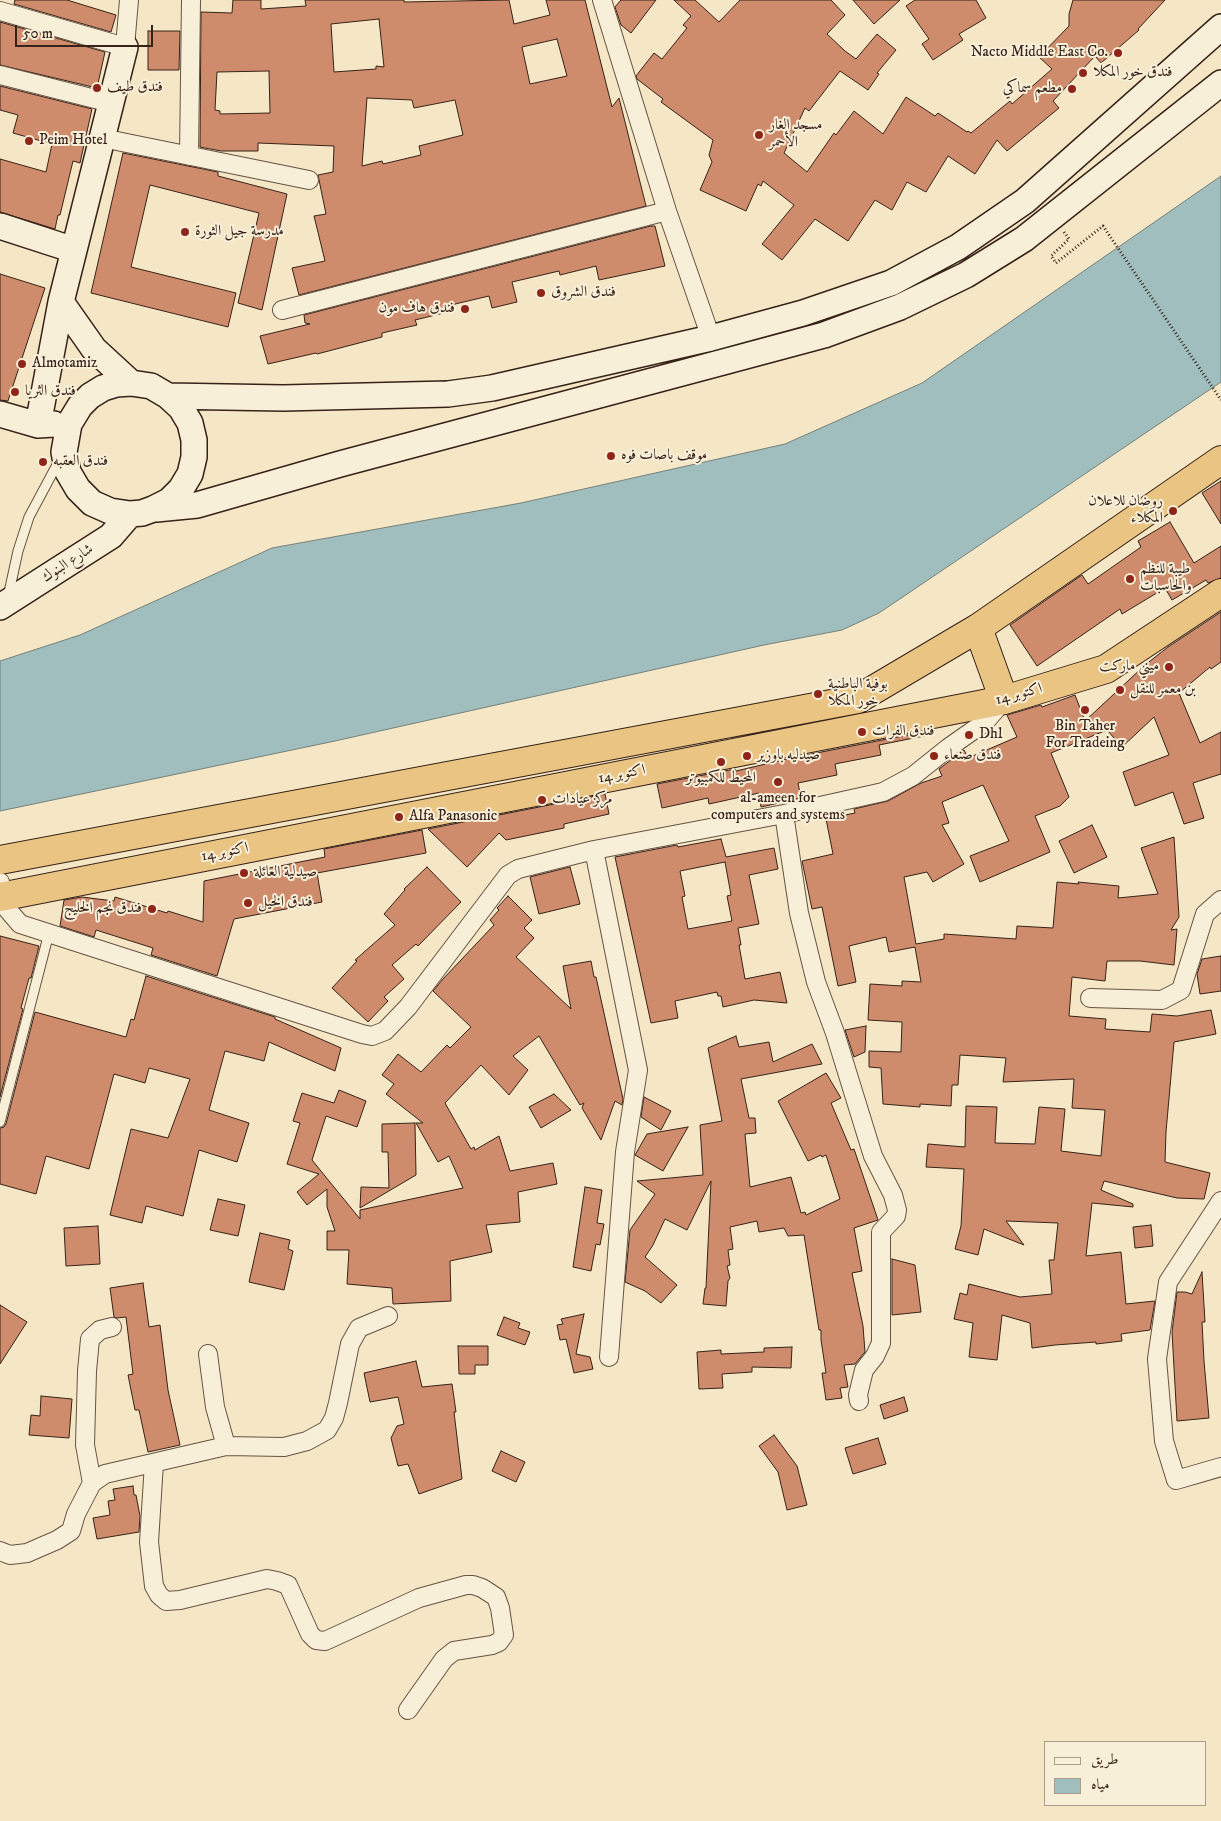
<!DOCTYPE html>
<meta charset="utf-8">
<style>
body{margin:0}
#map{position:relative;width:1221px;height:1821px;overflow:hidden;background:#f5e7c5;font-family:"IM FELL DW Pica",Amiri,serif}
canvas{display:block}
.legend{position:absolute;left:1044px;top:1741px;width:162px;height:65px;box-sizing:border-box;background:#f8efd9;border:1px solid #ab9d8c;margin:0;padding:6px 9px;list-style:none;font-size:15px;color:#372219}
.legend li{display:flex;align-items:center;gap:10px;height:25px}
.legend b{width:25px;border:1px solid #ab9d8c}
.scale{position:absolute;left:15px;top:25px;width:138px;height:22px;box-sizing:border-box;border:2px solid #372219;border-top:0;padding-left:6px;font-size:15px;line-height:18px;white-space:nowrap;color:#372219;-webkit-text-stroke:4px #f8efd9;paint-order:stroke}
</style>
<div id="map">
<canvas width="1221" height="1821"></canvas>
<ul class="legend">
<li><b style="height:6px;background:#f8efd9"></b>طريق</li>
<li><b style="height:14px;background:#9fbebd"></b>مياه</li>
</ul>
<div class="scale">50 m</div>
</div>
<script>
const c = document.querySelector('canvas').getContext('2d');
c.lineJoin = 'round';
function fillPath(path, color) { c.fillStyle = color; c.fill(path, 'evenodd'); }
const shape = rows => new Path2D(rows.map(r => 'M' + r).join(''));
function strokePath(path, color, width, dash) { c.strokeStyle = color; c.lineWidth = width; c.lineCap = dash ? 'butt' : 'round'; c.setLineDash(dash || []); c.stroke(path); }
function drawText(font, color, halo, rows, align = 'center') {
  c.font = font + ' "IM FELL DW Pica",Amiri,serif'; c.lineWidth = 4; c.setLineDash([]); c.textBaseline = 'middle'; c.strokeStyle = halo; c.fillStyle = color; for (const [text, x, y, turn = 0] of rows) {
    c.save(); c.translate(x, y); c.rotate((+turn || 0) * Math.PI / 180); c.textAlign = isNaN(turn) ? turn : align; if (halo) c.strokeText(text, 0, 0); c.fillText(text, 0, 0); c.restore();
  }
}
const water = shape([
 [1221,176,1221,382,879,613,842,630,764,645,335,741,0,811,0,661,80,635,272,548,521,503,785,444,922,383,1221,176]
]);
const building = shape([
 [15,0,67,0,116,15,111,32,14,4,15,0],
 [233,0,261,0,261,9,306,6,305,0,404,0,404,2,509,0,514,24,550,15,546,0,585,0,612,107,619,98,646,206,299,295,292,268,325,261,314,216,326,214,318,175,333,172,334,146,258,143,258,151,221,151,200,147,201,12,232,13,233,0],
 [379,19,384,67,376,66,376,69,334,72,331,24,379,19],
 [557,39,567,76,530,84,522,47,557,39],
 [269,71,270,113,220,114,220,111,215,110,217,72,269,71],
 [367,98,412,100,414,108,455,100,463,135,419,146,421,155,383,164,382,161,362,166,367,98],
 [621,0,656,0,631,33,621,25,615,7,621,0],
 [674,0,695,0,719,22,740,0,831,0,845,15,827,34,845,51,856,59,877,34,896,50,877,73,879,74,868,90,840,71,809,111,805,108,784,153,807,172,834,133,836,135,854,111,883,134,906,97,935,116,938,113,967,132,968,131,971,133,1010,101,1012,104,1052,69,1039,57,1069,26,1069,14,1073,0,1165,0,1138,29,1139,30,1101,63,1095,56,1053,101,1059,108,1036,127,1007,151,997,140,975,174,948,156,926,192,907,182,892,210,875,200,848,241,815,219,782,260,762,244,794,205,763,181,761,186,758,184,746,211,700,190,712,162,709,155,713,140,661,102,663,99,637,79,636,76,654,53,662,59,687,28,683,25,691,16,674,0],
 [853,0,900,0,874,24,853,0],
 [915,0,976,0,986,18,959,34,963,40,933,60,922,44,929,39,906,6,915,0],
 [0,22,105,52,97,88,0,65,0,22],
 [148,31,180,31,179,70,148,70,148,31],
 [0,86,92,109,80,163,73,161,60,215,58,215,55,229,0,212,0,159,46,172,52,144,13,133,18,115,0,110,0,86],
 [123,153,218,172,218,176,287,194,262,310,238,303,259,213,150,185,131,267,236,293,228,327,91,293,123,153],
 [651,226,655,226,665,266,599,280,596,266,560,275,559,271,512,282,517,302,492,308,489,296,451,305,452,311,415,320,417,325,382,333,382,337,317,354,316,353,268,364,260,336,310,324,305,323,304,315,651,226],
 [0,274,45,288,8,401,0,400,0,274],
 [1221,481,1221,524,1202,493,1221,481],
 [1170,522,1194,563,1221,546,1221,578,1208,583,1206,580,1172,600,1165,588,1122,614,1120,609,1037,666,1010,625,1082,575,1088,584,1141,547,1138,541,1170,522],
 [1221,612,1221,662,1211,669,1210,667,1179,693,1200,743,1221,732,1221,774,1193,783,1204,818,1184,824,1173,792,1135,806,1123,772,1169,755,1154,717,1122,747,1107,730,1051,753,1069,797,1060,806,1035,816,1050,852,980,882,970,856,1009,841,983,785,942,802,949,823,942,825,964,864,933,882,927,872,904,877,916,944,944,939,944,934,1016,939,1017,926,1053,928,1057,882,1079,884,1078,882,1119,886,1118,898,1158,894,1141,848,1174,837,1179,917,1171,930,1177,929,1174,965,1140,961,1107,961,1105,981,1072,977,1069,1016,1106,1019,1105,1029,1150,1032,1152,1014,1177,1016,1211,1010,1216,1034,1174,1042,1166,1132,1165,1162,1210,1173,1204,1199,1177,1198,1104,1181,1101,1190,1133,1204,1133,1207,1092,1203,1086,1256,1121,1252,1126,1304,1155,1301,1150,1330,1121,1334,1122,1341,1096,1344,1096,1342,1055,1345,1032,1348,1030,1323,1002,1315,997,1360,969,1357,973,1323,954,1319,960,1293,967,1295,969,1284,1020,1297,1052,1294,1049,1260,1054,1260,1058,1223,1006,1221,1024,1245,984,1229,978,1255,955,1249,961,1226,964,1169,926,1167,928,1144,965,1147,966,1106,997,1107,995,1143,1035,1144,1039,1107,1065,1109,1061,1151,1101,1156,1105,1110,1072,1108,1074,1079,1003,1082,1006,1058,960,1055,958,1085,952,1085,951,1106,920,1104,920,1107,883,1104,881,1068,869,1067,869,1051,901,1052,902,1022,868,1020,870,984,902,986,902,981,921,982,915,947,889,952,886,937,849,946,856,982,838,986,822,907,812,909,802,861,833,854,826,819,855,813,854,809,888,801,921,783,942,776,939,769,964,750,968,758,1017,737,1007,715,1041,705,1042,707,1075,695,1085,721,1145,665,1168,647,1221,612],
 [928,731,929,735,879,745,881,755,835,764,837,775,798,783,801,798,761,807,759,793,709,804,708,798,662,808,657,784,735,769,736,771,791,758,928,731],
 [605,794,609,814,564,824,564,828,506,840,499,833,467,867,428,829,605,794],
 [1092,825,1107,857,1074,873,1059,841,1092,825],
 [422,830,426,853,317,873,322,902,234,919,217,976,151,955,153,948,96,930,94,937,60,926,64,900,82,897,114,901,115,897,167,913,168,911,203,922,204,881,325,857,324,849,422,830],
 [721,839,726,857,774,848,778,869,749,875,759,924,738,928,741,945,739,945,745,979,780,972,787,1003,754,1000,723,1007,721,996,718,996,717,992,675,1001,678,1018,651,1023,615,857,677,845,678,847,721,839],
 [725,862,731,895,727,896,732,921,688,929,682,897,685,896,680,871,725,862],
 [427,867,461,902,418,946,416,944,392,965,404,979,384,997,388,1001,368,1022,332,988,357,961,355,960,395,925,384,914,405,890,404,889,427,867],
 [570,867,580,904,539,914,530,877,570,867],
 [508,896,532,920,524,928,534,938,516,957,571,1009,563,966,591,961,594,977,596,977,623,1099,622,1105,615,1101,601,1140,582,1108,584,1103,580,1105,539,1036,513,1056,528,1070,509,1095,481,1065,445,1103,471,1149,474,1147,475,1150,499,1136,510,1171,553,1163,557,1184,518,1192,520,1222,486,1225,492,1252,450,1261,451,1301,393,1304,392,1288,347,1284,349,1250,327,1250,327,1231,335,1231,327,1207,327,1189,307,1205,297,1192,319,1174,287,1164,300,1123,293,1121,302,1093,334,1103,339,1090,366,1101,357,1127,326,1116,312,1160,360,1219,360,1210,463,1188,449,1156,438,1162,416,1123,423,1123,386,1094,394,1084,382,1075,398,1054,421,1072,447,1045,450,1048,471,1027,433,991,443,979,494,925,490,920,499,910,497,908,508,896],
 [0,936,39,946,31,978,29,978,21,1008,23,1009,0,1097,0,936],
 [1221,956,1221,991,1200,994,1197,974,1202,959,1221,956],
 [146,976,275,1017,275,1019,341,1048,335,1071,269,1042,264,1061,225,1051,209,1110,249,1123,237,1162,199,1150,183,1216,146,1206,142,1223,110,1215,131,1129,168,1138,190,1079,149,1068,145,1083,114,1074,89,1169,46,1156,36,1194,0,1184,0,1128,4,1127,6,1124,35,1012,126,1037,131,1019,134,1020,146,976],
 [866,1026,865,1052,854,1057,845,1030,866,1026],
 [736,1036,739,1047,769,1042,773,1062,812,1044,822,1064,741,1079,749,1118,755,1118,756,1133,745,1134,750,1187,791,1177,801,1213,805,1212,806,1215,840,1199,826,1155,822,1157,821,1155,808,1161,778,1101,826,1073,841,1098,831,1103,851,1150,854,1149,878,1220,854,1228,862,1271,852,1273,863,1326,865,1352,855,1364,844,1365,848,1387,840,1388,842,1398,826,1400,822,1373,826,1373,821,1340,821,1330,819,1330,804,1235,788,1236,784,1228,759,1232,757,1221,730,1227,733,1249,728,1250,730,1265,727,1266,730,1278,728,1281,726,1306,703,1304,705,1288,706,1288,711,1181,687,1230,665,1219,653,1245,645,1257,677,1285,661,1303,645,1291,625,1282,630,1230,655,1194,637,1181,703,1175,700,1125,722,1121,708,1048,736,1036],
 [554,1094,571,1110,541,1128,529,1107,554,1094],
 [644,1097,671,1111,661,1130,641,1117,644,1097],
 [415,1123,416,1175,360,1208,361,1187,389,1188,388,1152,382,1152,382,1124,415,1123],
 [688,1127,663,1171,635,1155,647,1134,688,1127],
 [585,1187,602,1190,597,1223,604,1224,600,1245,596,1244,591,1271,573,1267,585,1187],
 [218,1199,245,1205,238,1236,210,1230,218,1199],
 [1151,1225,1153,1246,1135,1248,1133,1227,1151,1225],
 [98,1226,100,1264,66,1266,64,1228,98,1226],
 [260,1233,290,1240,288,1249,293,1251,284,1290,249,1282,260,1233],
 [892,1259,915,1265,921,1312,892,1315,892,1259],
 [1202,1272,1205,1322,1202,1322,1204,1361,1209,1418,1177,1421,1172,1332,1177,1292,1185,1292,1192,1294,1202,1272],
 [143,1283,149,1327,160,1325,168,1390,180,1445,148,1452,139,1410,135,1410,128,1375,133,1374,126,1317,117,1318,114,1317,110,1288,143,1283],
 [0,1305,27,1322,0,1364,0,1305],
 [584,1314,576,1354,590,1357,593,1369,574,1373,566,1339,560,1340,557,1325,563,1324,561,1319,584,1314],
 [504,1317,520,1323,518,1328,530,1332,525,1345,497,1335,504,1317],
 [458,1346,488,1346,488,1365,475,1365,475,1374,459,1374,458,1346],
 [792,1347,791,1368,752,1367,752,1372,722,1374,723,1388,699,1389,697,1352,721,1350,721,1354,764,1352,764,1348,792,1347],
 [416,1361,422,1387,452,1384,456,1412,454,1412,462,1479,419,1494,408,1464,398,1466,391,1438,397,1426,404,1424,398,1397,370,1402,364,1373,416,1361],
 [41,1396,72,1399,69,1438,29,1435,31,1415,40,1416,41,1396],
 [904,1397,908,1411,884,1419,880,1405,904,1397],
 [774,1435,797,1466,807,1505,787,1510,778,1472,759,1446,774,1435],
 [878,1438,886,1464,853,1474,845,1448,878,1438],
 [501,1451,525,1462,516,1482,492,1471,501,1451],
 [133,1486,134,1495,136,1495,140,1516,139,1532,97,1539,93,1518,110,1515,108,1501,115,1500,113,1489,133,1486]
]);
const path = shape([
 [1064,232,1069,239,1051,256,1056,263,1103,226,1221,400]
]);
const lane = shape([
 [8,597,18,551,29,517,60,459],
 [0,1122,49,933]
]);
const street = shape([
 [602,0,667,211,711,338],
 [0,11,125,47,129,0],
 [0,75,111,103],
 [102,138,309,180],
 [189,156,191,0],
 [282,310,667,211],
 [784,814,799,913,816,982,835,1033,873,1156,893,1195,897,1210,896,1216,881,1232,881,1343,875,1356,864,1370,858,1395,859,1401],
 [594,850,784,814,883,792,913,776,948,748,985,722,1004,700],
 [0,882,3,897,8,910,20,924,362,1034,372,1036,385,1031,408,1007,508,875,518,869,594,850,638,1070,625,1152,609,1357],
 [1090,998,1162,1000,1181,990,1205,914,1221,900],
 [1221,1201,1168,1282,1157,1359,1164,1441,1176,1480,1221,1467],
 [226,1446,284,1447,307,1441,327,1430,334,1418,338,1403,350,1344,359,1328,388,1316],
 [154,1463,149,1542,154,1586,159,1595,166,1601,180,1600,267,1579,277,1581,288,1585,310,1634,316,1640,325,1641,419,1598,466,1585,473,1585,482,1588,496,1597,500,1608,504,1635,499,1642,492,1645,454,1651,444,1659,408,1710],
 [92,1483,85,1445,87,1371,90,1339,100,1330,112,1327],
 [0,1551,10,1555,27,1553,57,1540,71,1531,76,1514,92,1483,105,1474,226,1446,215,1407,208,1354]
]);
const secondary = shape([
 [0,226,74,250],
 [61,302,94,349,131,383],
 [168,396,181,408,190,423,194,440,194,457,190,474,181,489,169,501,153,509,142,513,130,514,110,511,92,503,78,489,68,472,64,452,69,424,80,406,90,396,103,388,116,384,131,383,151,386,168,396,283,398,448,394,492,388,711,338,803,313,891,283,958,247,1025,201,1221,27],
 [0,414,38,425,54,424],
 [38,425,61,302,125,47],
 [156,509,197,505,340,464,727,361,824,335,900,307,966,275,1024,239,1221,83],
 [0,607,111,536,130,514]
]);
const highway = shape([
 [978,628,1004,700],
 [0,860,858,699,978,628,1221,460],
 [0,897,1004,700,1106,669,1221,593]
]);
const markers = [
 [1118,53,5,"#8f2418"],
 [1083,73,5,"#8f2418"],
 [97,88,5,"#8f2418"],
 [1072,89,5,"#8f2418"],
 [759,135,5,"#8f2418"],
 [29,141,5,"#8f2418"],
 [185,232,5,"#8f2418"],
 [541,293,5,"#8f2418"],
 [465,309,5,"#8f2418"],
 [22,364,5,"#8f2418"],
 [15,392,5,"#8f2418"],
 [611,456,5,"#8f2418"],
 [43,462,5,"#8f2418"],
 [1173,511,5,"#8f2418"],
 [1130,579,5,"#8f2418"],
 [1169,667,5,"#8f2418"],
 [1120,690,5,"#8f2418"],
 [818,694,5,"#8f2418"],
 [1085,710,5,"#8f2418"],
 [862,732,5,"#8f2418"],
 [969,735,5,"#8f2418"],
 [747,756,5,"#8f2418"],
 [934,756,5,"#8f2418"],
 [721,762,5,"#8f2418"],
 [778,782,5,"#8f2418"],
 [542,800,5,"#8f2418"],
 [399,817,5,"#8f2418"],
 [244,873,5,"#8f2418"],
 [248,903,5,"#8f2418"],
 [152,909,5,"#8f2418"]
];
const poiNames = [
 ["Nacto Middle East Co.",1108,53,"right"],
 ["فندق خور المكلا",1093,73],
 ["فندق طيف",107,88],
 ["مطعم سماكي",1062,89,"right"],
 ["مسجد الغار",769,126],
 ["الأحمر",769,143],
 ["Peim Hotel",39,141],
 ["مدرسة جيل الثورة",195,232],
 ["فندق الشروق",551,293],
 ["فندق هاف مون",455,309,"right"],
 ["Almotamiz",32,364],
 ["فندق الثريا",25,392],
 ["موقف باصات فوه",621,456],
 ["فندق العقبه",53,462],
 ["روضان للاعلان",1163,502,"right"],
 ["المكلاء",1163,519,"right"],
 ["طيبة للنظم",1140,570],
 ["والحاسبات",1140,587],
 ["ميني ماركت",1159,667,"right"],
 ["بوفية الباطنية",828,685],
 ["خور المكلا",828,702],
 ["بن معمر للنقل",1130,690],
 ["Bin Taher",1085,727,"center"],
 ["For Tradeing",1085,744,"center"],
 ["فندق الفرات",872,732],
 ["Dhl",979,735],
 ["صيدليه باوزير",757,756],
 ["فندق صنعاء",944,756],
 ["المحيط للكمبيوتر",721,779,"center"],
 ["al-ameen for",778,799,"center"],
 ["computers and systems",778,816,"center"],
 ["مركز عيادات",552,800],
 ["Alfa Panasonic",409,817],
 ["صيدلية العائلة",254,873],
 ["فندق الخيل",258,903],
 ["فندق نجم الخليج",142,909,"right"]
];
const streetNames = [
 ["شارع البنوك",68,564,-33],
 ["14 اكتوبر",1019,695,-15],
 ["14 اكتوبر",622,775,-11],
 ["14 اكتوبر",225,853,-11]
];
fillPath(water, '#9fbebd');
strokePath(water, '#75807b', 1);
fillPath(building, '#ce8c6c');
strokePath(building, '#372219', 1);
strokePath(lane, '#665344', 11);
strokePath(street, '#665344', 20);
strokePath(secondary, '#372219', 28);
strokePath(highway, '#372219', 30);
strokePath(path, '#372219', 3, [1, 2.5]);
strokePath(lane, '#f8efd9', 9);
strokePath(street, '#f8efd9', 18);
strokePath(secondary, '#f8efd9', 25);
strokePath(highway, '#eac482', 28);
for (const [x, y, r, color] of markers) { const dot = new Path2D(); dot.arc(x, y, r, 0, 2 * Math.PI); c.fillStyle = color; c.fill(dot); strokePath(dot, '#f8efd9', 2); }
drawText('15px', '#372219', '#f8efd9', poiNames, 'left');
drawText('15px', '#372219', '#f8efd9', streetNames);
</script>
